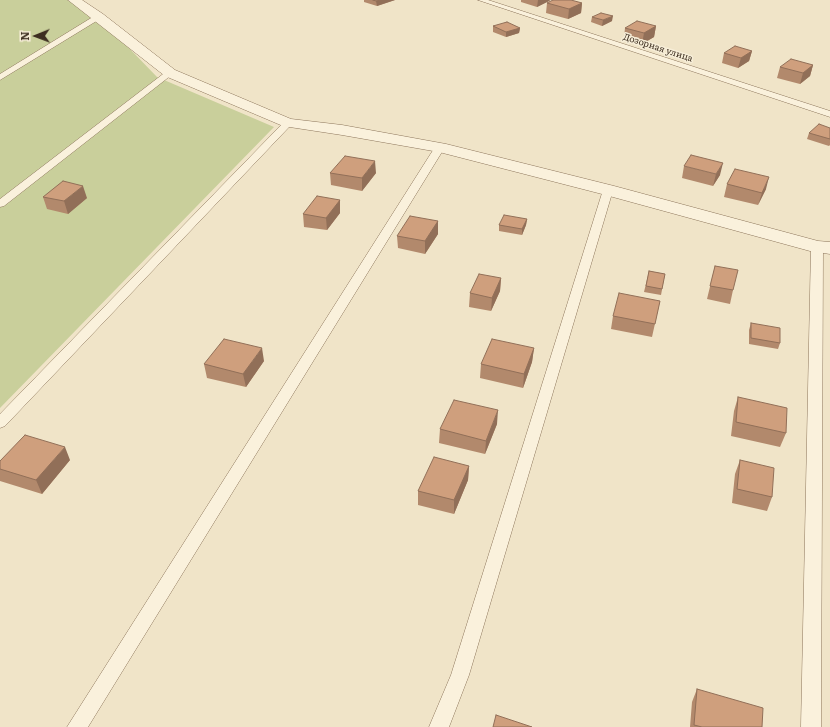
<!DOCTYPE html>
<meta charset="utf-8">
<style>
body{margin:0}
#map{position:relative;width:830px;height:727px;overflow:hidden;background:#f0e4c8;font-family:Literata,serif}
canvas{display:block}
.north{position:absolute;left:16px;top:16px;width:40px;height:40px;-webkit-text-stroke:3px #f7eed8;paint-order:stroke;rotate:269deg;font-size:11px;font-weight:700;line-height:16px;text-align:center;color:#3d2e20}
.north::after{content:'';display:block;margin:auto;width:14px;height:18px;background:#3d2e20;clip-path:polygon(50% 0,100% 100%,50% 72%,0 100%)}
</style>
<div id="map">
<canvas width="830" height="727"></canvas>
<div class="north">N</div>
</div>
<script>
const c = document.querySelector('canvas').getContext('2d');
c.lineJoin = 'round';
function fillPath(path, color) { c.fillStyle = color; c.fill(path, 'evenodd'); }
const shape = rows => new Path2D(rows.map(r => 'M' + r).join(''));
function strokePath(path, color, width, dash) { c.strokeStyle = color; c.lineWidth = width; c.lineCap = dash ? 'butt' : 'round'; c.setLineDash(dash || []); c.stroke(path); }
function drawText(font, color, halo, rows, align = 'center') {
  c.font = font + ' Literata,serif'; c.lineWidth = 3; c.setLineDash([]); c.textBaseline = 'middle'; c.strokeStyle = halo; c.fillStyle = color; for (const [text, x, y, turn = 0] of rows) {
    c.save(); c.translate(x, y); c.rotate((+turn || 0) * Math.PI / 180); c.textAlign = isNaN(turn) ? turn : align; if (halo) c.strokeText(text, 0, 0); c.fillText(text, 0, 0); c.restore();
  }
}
const green = shape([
 [0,0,74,0,99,17,157,77,274,127,0,408]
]);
const lane = shape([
 [478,0,488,0,830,111,830,117,478,0],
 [96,15,102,15,103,17,0,80,0,74,96,15],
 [167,71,170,71,174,73,4,206,0,207,0,199,167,71],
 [288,120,292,123,291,125,5,426,0,428,0,414,285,121,288,120],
 [440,144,445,147,88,727,67,727,435,147,440,144],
 [608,187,613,190,469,675,449,727,429,727,451,675,603,190,608,187],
 [817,244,823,247,821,727,801,727,811,247,817,244]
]);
const street = shape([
 [68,0,82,0,103,14,175,70,291,119,342,125,446,144,614,186,818,241,830,242,830,254,810,251,602,194,439,152,342,135,283,126,165,76,68,0]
]);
const wall = shape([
 [364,0,395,0,377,6,364,2],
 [521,0,550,0,549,1,537,7,521,2],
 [547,3,582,3,581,13,568,19,546,13],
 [592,17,612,21,602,26,591,22],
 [493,26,520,28,519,33,506,37,493,32],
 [656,26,654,37,642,44,624,38,625,28],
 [752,51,749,61,738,68,722,63,724,53],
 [813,65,810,76,800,84,777,78,780,67],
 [830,128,830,145,829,146,807,139,809,133],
 [684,166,720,175,713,186,682,178],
 [330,173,376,173,362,191,331,185],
 [727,184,766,189,758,205,724,197],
 [43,197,87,198,68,214,47,209],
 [340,200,340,213,327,230,304,227,303,214],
 [527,219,526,225,522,235,499,231,499,225],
 [438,221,438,234,425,254,398,248,397,236],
 [715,266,733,290,730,304,707,299],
 [649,271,665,274,661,295,644,292],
 [501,278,500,291,491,311,469,307,470,293],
 [660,301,652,337,611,329,613,316],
 [751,323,780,343,778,349,749,344,749,330],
 [534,348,532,362,523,388,480,378,481,364],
 [264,361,246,387,207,378,204,364],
 [738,397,786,433,780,447,731,436,734,411],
 [497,424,485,454,439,443,440,429],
 [70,460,42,494,0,481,0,461],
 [740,460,772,497,767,511,732,503,735,474],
 [469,466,468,480,454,514,418,505,418,491],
 [697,689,762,727,690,727,692,702]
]);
const shadedWall = shape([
 [381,0,395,0,377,6,376,1],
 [538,0,550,0,549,1,537,7],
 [582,3,581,13,568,19,569,9],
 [613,16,612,21,602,26,603,20],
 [656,26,654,37,642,44,644,33],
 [520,28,519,33,506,37,506,32],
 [752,51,749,61,738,68,741,58],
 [813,65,810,76,800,84,803,73],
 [375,161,376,173,362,191,362,178],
 [723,163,720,175,713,186,716,174],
 [769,177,766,189,758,205,762,193],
 [83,186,87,198,68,214,64,201],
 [340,200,340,213,327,230,326,218],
 [527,219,526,225,522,235,522,229],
 [438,221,438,234,425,254,425,241],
 [501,278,500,291,491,311,492,298],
 [262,348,264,361,246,387,243,374],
 [534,348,532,362,523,388,524,374],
 [498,410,497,424,485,454,486,441],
 [65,447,70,460,42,494,36,480],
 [469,466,468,480,454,514,454,500]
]);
const building = shape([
 [373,0,381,0,376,1,373,0],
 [553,0,571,0,582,3,569,9,547,3,553,0],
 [601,13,613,16,603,20,592,17,601,13],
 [637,21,656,26,644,33,625,28,637,21],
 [507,22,520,28,506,32,493,26,507,22],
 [735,46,752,51,741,58,724,53,735,46],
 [791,59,813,65,803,73,780,67,791,59],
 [819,124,830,128,830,139,809,133,819,124],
 [691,155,723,163,716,174,684,166,691,155],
 [345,156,375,161,362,178,330,173,345,156],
 [735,169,769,177,762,193,727,184,735,169],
 [63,181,83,186,64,201,43,197,63,181],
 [317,196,340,200,326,218,303,214,317,196],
 [504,215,527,219,522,229,499,225,504,215],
 [410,216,438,221,425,241,397,236,410,216],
 [715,266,738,270,733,290,710,286,715,266],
 [649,271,665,274,662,289,646,286,649,271],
 [479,274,501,278,492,298,470,293,479,274],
 [619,293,660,301,655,324,613,316,619,293],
 [751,323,780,328,780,343,751,338,751,323],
 [224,339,262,348,243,374,204,364,224,339],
 [492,339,534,348,524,374,481,364,492,339],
 [738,397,787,408,786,433,736,422,738,397],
 [454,400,498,410,486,441,440,429,454,400],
 [25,435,65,447,36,480,0,469,0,461,25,435],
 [434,457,469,466,454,500,418,491,434,457],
 [740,460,774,468,772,497,737,489,740,460],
 [697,689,763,708,762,727,702,727,694,725,697,689],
 [496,715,532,727,493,727,496,715]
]);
const farStreetnames = [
 ["Дозорная улица",658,48,18]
];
fillPath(green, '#c9cf9b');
strokePath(lane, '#8d765c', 1);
strokePath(street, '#8d765c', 1);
fillPath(lane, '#faf1dc');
fillPath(street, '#faf1dc');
fillPath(wall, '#b2896c');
fillPath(shadedWall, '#916f58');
fillPath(building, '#cf9f7d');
strokePath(building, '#916f58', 1);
drawText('9px', '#3d2e20', '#f7eed8', farStreetnames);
</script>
